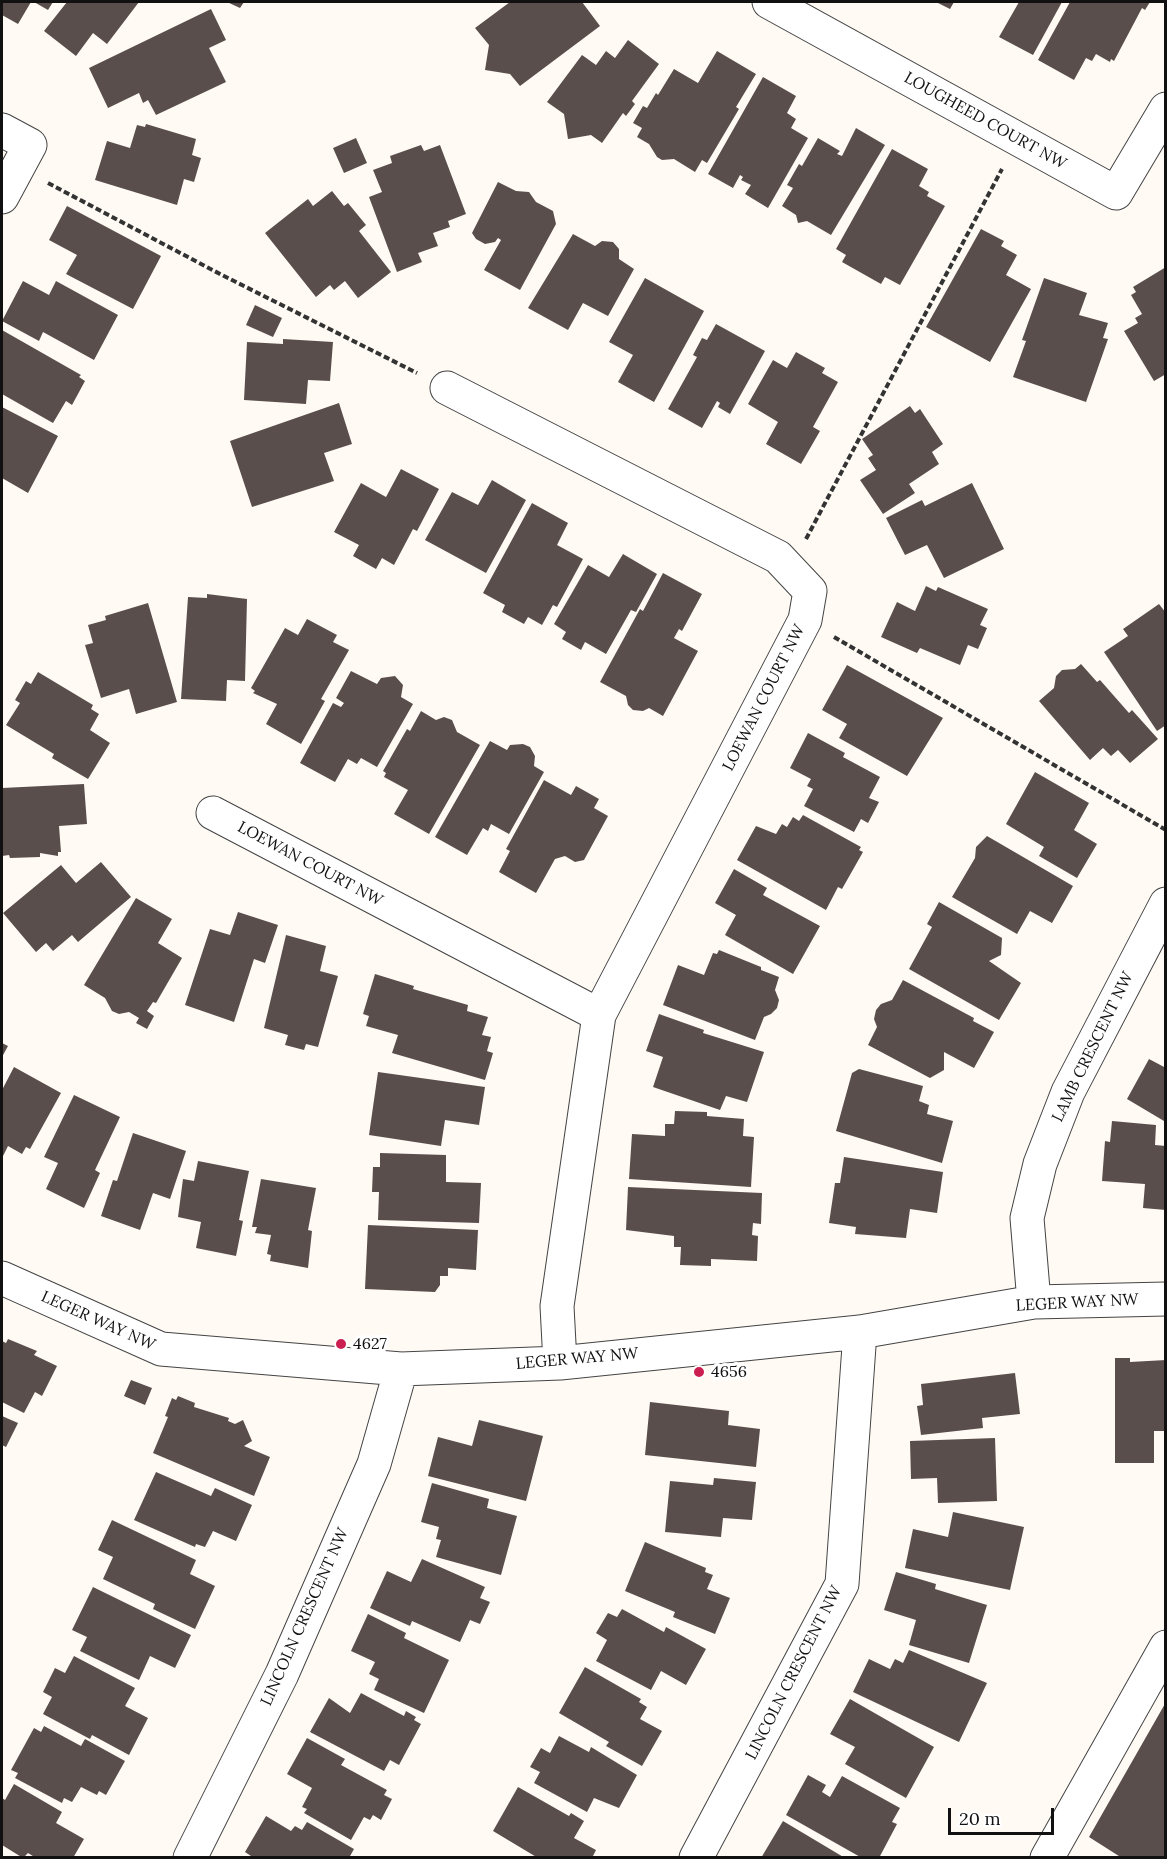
<!DOCTYPE html>
<style>
body{margin:0}
#map{position:relative;width:1167px;height:1859px;overflow:hidden;background:#fffaf4;font-family:Lora,serif}
canvas{display:block}
.frame{position:absolute;inset:0;border:3px solid #111;pointer-events:none}
.scale{position:absolute;left:948px;top:1808px;width:106px;height:27px;box-sizing:border-box;border:3px solid #111;border-top:0;padding-left:8px;font-size:18px;line-height:21px;white-space:nowrap;color:#111;-webkit-text-stroke:4px #fff;paint-order:stroke}
</style>
<div id="map">
<canvas width="1167" height="1859"></canvas>
<div class="frame"></div>
<div class="scale">20 m</div>
</div>
<script>
const c = document.querySelector('canvas').getContext('2d');
c.lineJoin = 'round';
function fillPath(path, color) { c.fillStyle = color; c.fill(path, 'evenodd'); }
const shape = rows => new Path2D(rows.map(r => 'M' + r).join(''));
function strokePath(path, color, width, dash) { c.strokeStyle = color; c.lineWidth = width; c.lineCap = dash ? 'butt' : 'round'; c.setLineDash(dash || []); c.stroke(path); }
function drawText(font, color, halo, rows, align = 'center') {
  c.font = font + ' Lora,serif'; c.lineWidth = 6; c.setLineDash([]); c.textBaseline = 'middle'; c.strokeStyle = halo; c.fillStyle = color; for (const [text, x, y, turn = 0] of rows) {
    c.save(); c.translate(x, y); c.rotate((+turn || 0) * Math.PI / 180); c.textAlign = isNaN(turn) ? turn : align; if (halo) c.strokeText(text, 0, 0); c.fillText(text, 0, 0); c.restore();
  }
}
const building = shape([
 [2,2,31,2,18,24,2,15],
 [34,2,53,2,48,10],
 [67,2,139,2,107,44,93,33,76,56,44,31],
 [227,2,244,2,240,8],
 [510,2,582,2,600,26,520,86,510,74,485,70,489,45,475,28],
 [936,2,954,2,950,9],
 [1019,2,1062,2,1033,55,999,37],
 [1070,2,1150,2,1145,10,1142,8,1114,61,1111,59,1110,62,1096,54,1092,61,1086,58,1074,80,1038,60],
 [211,9,226,40,209,48,226,82,156,115,148,100,143,103,139,93,108,108,89,68],
 [628,40,659,64,632,101,635,104,626,116,623,113,602,143,591,135,568,139,564,114,547,102,582,55,596,65,606,51,615,58],
 [717,51,756,74,736,107,739,109,707,163,702,160,695,172,674,159,662,160,657,157,649,144,637,137,642,128,633,123,643,106,647,108,656,93,658,95,674,69,698,83],
 [763,77,796,96,787,113,796,119,791,128,808,138,768,208,745,194,751,185,741,180,743,177,740,175,733,188,708,174],
 [146,124,196,139,192,155,201,158,194,182,184,179,177,205,95,180,107,141,130,148,137,125,145,127],
 [856,128,885,145,831,235,807,221,798,223,796,215,782,206,793,188,787,185,799,164,802,166,818,138,840,151,837,154,842,156],
 [356,138,367,163,344,173,333,148],
 [421,145,424,151,440,145,466,214,448,221,450,227,433,233,438,246,418,253,422,262,397,272,369,197,382,192,373,170,392,163,390,156],
 [892,149,928,169,919,186,929,192,927,196,945,206,900,285,885,277,881,284,842,262,846,255,836,249],
 [498,182,516,191,529,192,536,202,553,211,556,224,520,290,484,270,501,240,498,238,495,242,485,244,476,239,472,233],
 [332,191,344,206,348,203,366,225,359,231,391,272,358,298,345,281,334,290,330,285,316,297,265,233,308,199,313,206],
 [67,206,161,256,133,309,66,274,77,255,49,240],
 [981,229,1004,241,1001,246,1017,255,1006,275,1031,289,990,362,926,327],
 [573,234,595,246,602,241,613,242,619,249,619,259,634,269,608,316,583,303,568,330,528,308],
 [1166,267,1166,374,1154,381,1124,331,1138,323,1135,318,1142,314,1131,295,1136,292,1133,287],
 [645,278,704,311,654,402,618,382,633,355,609,342],
 [1044,278,1087,293,1079,315,1108,323,1103,338,1108,339,1086,402,1013,377,1026,341,1022,340],
 [23,281,49,295,56,281,118,315,94,360,43,332,39,341,2,321],
 [255,305,282,318,273,337,246,325],
 [716,324,765,351,730,414,718,407,720,403,717,401,702,428,668,409,697,357,693,355,702,338,707,340],
 [2,330,81,375,79,377,85,381,72,405,66,401,53,423,2,394],
 [283,339,333,342,330,381,308,380,306,404,244,400,247,342,283,344],
 [796,352,825,368,822,373,838,382,813,427,820,431,801,464,766,444,778,422,748,404,773,360,787,368],
 [339,403,352,444,324,453,334,481,252,507,230,441],
 [910,406,915,413,920,409,943,444,932,452,939,464,909,484,915,493,883,514,860,480,876,470,868,458,873,455,862,439],
 [2,407,58,436,28,493,2,478],
 [401,469,439,489,417,531,413,529,394,565,382,558,376,569,353,556,359,545,334,532,361,483,386,497],
 [492,480,526,500,486,573,425,540,452,492,478,505],
 [972,483,1004,549,944,578,927,545,905,555,886,518,922,500,925,506],
 [532,503,568,523,557,545,583,559,557,607,553,605,542,625,528,617,524,624,502,612,505,605,483,593],
 [623,554,657,574,636,612,631,610,606,654,585,642,581,650,562,639,566,632,554,624,588,565,609,577],
 [663,573,702,594,682,631,679,629,674,638,698,651,663,716,649,708,643,711,633,710,628,705,626,696,600,682,640,609,643,611],
 [926,586,936,591,938,587,988,609,980,625,987,628,978,649,968,645,960,665,920,648,917,653,881,637,897,602,915,611],
 [207,594,247,599,245,681,227,680,226,701,181,699,188,597,207,598],
 [148,603,177,702,136,714,129,689,101,698,85,645,93,643,88,625,106,620,105,616],
 [1159,604,1166,613,1166,725,1157,731,1104,652,1128,636,1123,629],
 [307,619,337,635,333,642,349,650,321,699,325,701,301,744,266,724,277,704,253,693,255,691,251,688,285,628,298,635],
 [1081,664,1097,682,1100,680,1129,713,1132,710,1158,739,1130,763,1118,750,1111,756,1103,748,1090,760,1039,701,1054,688,1056,676,1062,670,1075,669],
 [847,665,943,718,907,776,839,738,847,724,822,710],
 [351,671,377,684,381,678,395,676,403,685,401,697,413,704,377,767,361,758,357,764,348,759,335,782,300,763,333,703,341,707,344,703,336,698],
 [38,672,93,705,91,709,99,714,90,730,110,743,88,779,52,758,54,754,6,725,20,703,15,700,26,681,31,684],
 [421,711,436,720,444,717,452,720,457,732,480,745,429,834,394,814,408,790,384,777,386,773,383,771,407,729,410,731],
 [808,733,845,753,843,757,880,777,869,798,879,802,868,823,861,819,854,832,804,806,813,789,807,786,811,779,790,768],
 [490,741,507,750,510,745,523,744,530,747,535,756,534,766,544,772,509,834,491,824,488,831,483,828,467,855,435,837],
 [1035,772,1089,803,1074,830,1097,844,1077,878,1039,856,1044,847,1006,824],
 [544,780,571,795,576,786,599,799,594,808,608,816,584,860,575,862,565,856,555,859,536,893,499,872,510,851,506,849],
 [84,784,87,824,59,826,61,852,58,852,58,856,40,853,40,857,10,858,9,855,2,856,2,788],
 [803,815,861,847,859,850,863,852,842,889,838,887,826,910,737,860,756,826,776,834,782,824,787,827,793,817,799,821],
 [987,836,1073,886,1052,923,1030,911,1017,934,952,897,975,858,976,847],
 [101,862,131,897,78,942,72,935,53,951,46,943,36,952,3,913,61,865,76,883],
 [734,869,767,888,763,895,820,926,793,974,725,935,736,915,715,903],
 [136,898,172,919,158,943,182,958,156,1003,153,1002,147,1011,154,1016,147,1029,136,1023,139,1018,129,1012,119,1014,112,1011,105,998,84,985],
 [939,902,1002,938,1001,955,989,961,1021,983,999,1020,909,969,932,927,927,924],
 [238,912,278,925,265,963,254,959,234,1022,185,1005,210,929,230,935],
 [286,935,326,946,320,971,338,976,318,1047,306,1044,304,1050,285,1045,288,1035,264,1028],
 [719,950,761,967,761,970,779,977,775,990,779,1000,777,1008,771,1014,764,1017,755,1040,663,1005,678,965,704,975,713,953,717,954],
 [375,974,414,986,413,989,468,1005,467,1011,488,1017,482,1035,491,1037,487,1051,493,1053,485,1080,392,1053,398,1035,366,1026,369,1016,363,1014],
 [903,980,974,1018,973,1021,994,1032,974,1068,944,1052,944,1070,930,1078,868,1045,877,1027,874,1019,876,1010,881,1004,892,1000],
 [659,1014,704,1030,703,1033,764,1052,747,1102,726,1096,720,1110,653,1087,663,1057,646,1051],
 [2,1043,8,1046,2,1057],
 [1149,1059,1166,1068,1164,1121,1127,1099],
 [14,1067,61,1093,30,1149,26,1147,22,1154,8,1146,2,1158,2,1090],
 [859,1069,923,1086,919,1101,929,1105,927,1114,953,1121,942,1163,836,1131,852,1073],
 [378,1072,485,1087,479,1125,445,1120,441,1146,369,1135],
 [74,1095,120,1117,95,1170,100,1173,84,1208,46,1189,58,1163,44,1157],
 [675,1111,707,1112,707,1116,744,1119,743,1136,754,1137,751,1187,629,1179,632,1134,665,1136,665,1124,674,1124],
 [1112,1121,1156,1125,1155,1145,1166,1146,1166,1210,1143,1208,1145,1184,1102,1181,1105,1141,1110,1142],
 [133,1133,186,1151,170,1199,153,1193,140,1230,101,1216,113,1180,117,1181],
 [380,1153,446,1155,446,1182,481,1183,479,1223,378,1220,379,1192,372,1192,373,1167,380,1167],
 [844,1157,943,1172,937,1213,910,1209,906,1238,855,1234,856,1227,829,1223,835,1183,840,1183],
 [198,1161,249,1171,239,1220,243,1221,236,1256,196,1248,201,1222,178,1217,183,1179,194,1181],
 [261,1179,316,1188,308,1230,312,1231,308,1268,270,1261,271,1255,267,1254,271,1235,255,1233,257,1227,252,1227],
 [628,1187,762,1193,761,1224,753,1223,752,1235,758,1236,757,1261,711,1259,711,1266,680,1265,681,1247,674,1247,674,1236,626,1230],
 [368,1225,478,1230,476,1270,448,1268,448,1276,440,1276,440,1285,435,1292,365,1289],
 [8,1339,37,1351,34,1355,57,1366,42,1396,35,1392,24,1413,2,1402,2,1341,6,1343],
 [1115,1358,1130,1358,1130,1362,1166,1360,1166,1431,1154,1431,1154,1463,1115,1463],
 [1015,1373,1020,1414,982,1418,983,1428,921,1435,917,1406,923,1405,921,1384],
 [131,1380,152,1388,145,1405,124,1396],
 [178,1396,195,1403,194,1407,229,1418,228,1421,235,1424,243,1420,252,1441,244,1446,270,1457,254,1496,153,1453,168,1417,165,1416,172,1398,176,1400],
 [650,1402,729,1411,728,1425,760,1429,756,1467,645,1455],
 [2,1416,18,1423,6,1447,2,1445],
 [479,1420,543,1436,526,1501,428,1476,438,1437,472,1446],
 [995,1438,997,1501,938,1503,937,1478,911,1479,910,1441],
 [156,1472,211,1496,215,1488,252,1505,236,1541,213,1531,205,1547,196,1544,195,1547,134,1520],
 [714,1478,756,1482,752,1520,723,1518,721,1537,665,1532,670,1481,713,1485],
 [432,1483,489,1499,487,1508,517,1516,501,1575,436,1557,441,1540,436,1539,439,1527,421,1522],
 [953,1512,1024,1527,1010,1590,905,1568,913,1529,948,1537],
 [112,1520,196,1560,190,1574,215,1586,195,1629,153,1609,155,1604,103,1579,113,1557,98,1550],
 [645,1542,706,1568,705,1572,713,1575,707,1589,730,1598,715,1634,673,1617,675,1612,625,1591],
 [422,1559,485,1587,480,1598,490,1602,480,1624,470,1620,460,1642,412,1621,410,1626,370,1608,387,1571,411,1582],
 [896,1572,936,1584,935,1589,987,1605,969,1663,909,1645,916,1620,884,1610],
 [93,1587,191,1635,175,1668,150,1656,139,1680,80,1651,87,1637,72,1630],
 [622,1609,664,1632,666,1627,706,1649,686,1685,661,1671,651,1690,596,1661,607,1640,596,1633,608,1613,617,1617],
 [368,1614,406,1633,404,1638,449,1660,424,1713,374,1690,379,1679,369,1674,375,1662,351,1651],
 [909,1650,987,1683,959,1742,853,1692,869,1659,890,1669,895,1659,903,1663],
 [74,1656,135,1688,125,1706,148,1718,129,1755,92,1735,90,1739,43,1714,52,1697,43,1692,55,1668,65,1673],
 [585,1667,641,1699,639,1702,647,1707,640,1719,662,1731,642,1766,606,1746,609,1742,559,1713],
 [361,1693,404,1716,406,1711,416,1717,414,1720,421,1724,399,1765,390,1760,384,1771,310,1732,329,1698,350,1713],
 [850,1699,934,1747,906,1798,845,1764,855,1747,830,1734],
 [1166,1702,1166,1858,1122,1858,1089,1837],
 [44,1726,81,1746,85,1739,125,1761,106,1795,99,1791,97,1795,81,1787,72,1802,64,1798,62,1803,15,1778,18,1773,11,1770,34,1728,41,1732],
 [559,1736,589,1752,591,1747,637,1775,619,1808,594,1798,587,1812,534,1783,540,1772,530,1767,541,1748,550,1753],
 [307,1738,345,1759,341,1765,387,1790,384,1795,392,1799,381,1820,373,1815,370,1820,364,1817,351,1840,304,1813,307,1809,302,1807,312,1788,287,1774],
 [808,1775,826,1785,822,1792,830,1797,842,1776,900,1808,892,1822,897,1824,879,1858,862,1858,786,1815],
 [14,1784,62,1812,56,1823,84,1839,73,1858,36,1858,28,1853,23,1858,2,1845,2,1798,5,1800],
 [518,1787,569,1816,571,1813,584,1821,574,1838,596,1850,592,1858,538,1858,493,1831],
 [266,1816,291,1831,295,1826,302,1830,307,1822,354,1849,349,1858,254,1858,245,1852],
 [783,1821,845,1858,761,1858]
]);
const path = shape([
 [48,183,220,274,417,373],
 [806,539,1002,169],
 [834,637,1166,830]
]);
const minor = shape([
 [769,2,1116,193,1166,109],
 [2,130,30,145,2,197],
 [447,388,778,557,810,591,805,620,599,1015,557,1306,560,1363],
 [213,813,599,1015],
 [2,1278,161,1349,401,1369,560,1363,860,1332,1034,1302,1166,1299],
 [1034,1302,1027,1218,1040,1164,1068,1092,1166,904],
 [190,1858,282,1674,374,1464,401,1369],
 [696,1858,842,1584,860,1332],
 [1047,1858,1166,1647]
]);
const markers = [
 [341,1344,6,"#ca1f50"],
 [699,1372,6,"#ca1f50"]
];
const streetNames = [
 ["LOUGHEED COURT NW",985,121,29],
 ["LOEWAN COURT NW",764,698,-63],
 ["LOEWAN COURT NW",310,864,28],
 ["LAMB CRESCENT NW",1093,1047,-64],
 ["LEGER WAY NW",1077,1303,-3],
 ["LEGER WAY NW",98,1321,24],
 ["LEGER WAY NW",577,1359,-5],
 ["LINCOLN CRESCENT NW",305,1617,-66],
 ["LINCOLN CRESCENT NW",794,1673,-63]
];
const poiNames = [
 ["4627",353,1344],
 ["4656",711,1372]
];
fillPath(building, '#5a4e4c');
strokePath(minor, '#444', 35);
strokePath(path, '#333', 4, [6, 3]);
strokePath(minor, '#fff', 33);
for (const [x, y, r, color] of markers) { const dot = new Path2D(); dot.arc(x, y, r, 0, 2 * Math.PI); c.fillStyle = color; c.fill(dot); strokePath(dot, '#fff', 2); }
drawText('16px', '#111', '#fff', streetNames);
drawText('16px', '#111', '#fff', poiNames, 'left');
</script>
